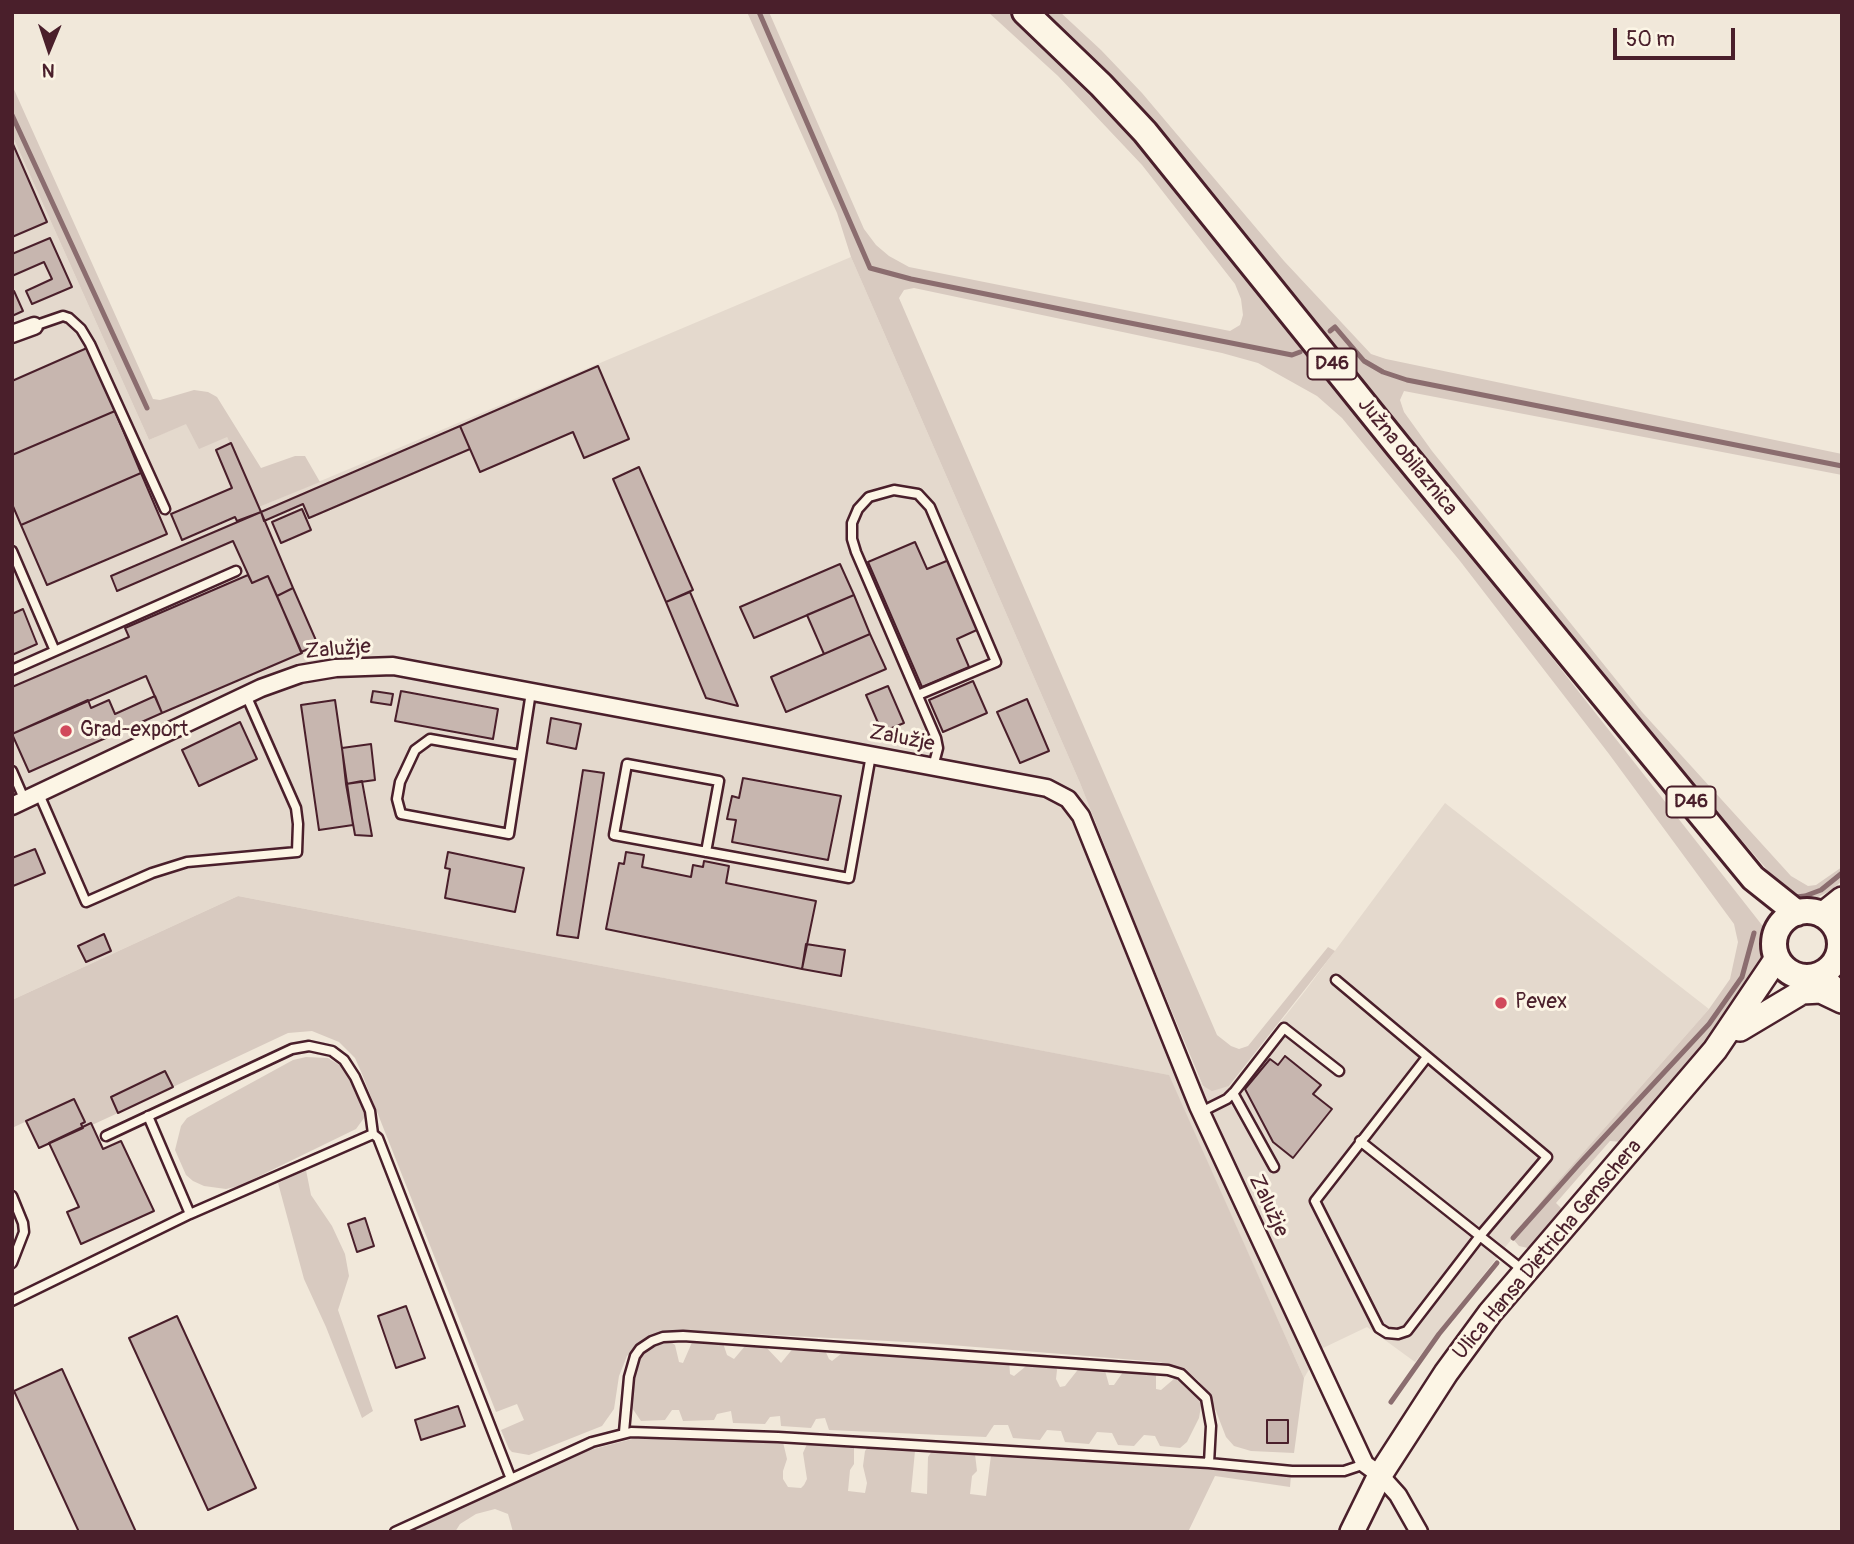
<!DOCTYPE html>
<meta charset="utf-8">
<style>
body{margin:0}
#map{position:relative;width:1854px;height:1544px;overflow:hidden;background:#f1e8da;font-family:Pangolin,sans-serif}
canvas{display:block}
.frame{position:absolute;inset:0;border:14px solid #4a1f2b;pointer-events:none}
.north{position:absolute;left:14px;top:14px;width:70px;height:70px;-webkit-text-stroke:5px #fcf5e5;paint-order:stroke;rotate:182deg;font-size:19px;font-weight:700;line-height:28px;text-align:center;color:#4a1f2b}
.north::after{content:'';display:block;margin:auto;width:24px;height:32px;background:#4a1f2b;clip-path:polygon(50% 0,100% 100%,50% 72%,0 100%)}
.scale{position:absolute;left:1613px;top:28px;width:122px;height:32px;box-sizing:border-box;border:4px solid #4a1f2b;border-top:0;padding-left:9px;font-size:21px;line-height:24px;white-space:nowrap;color:#4a1f2b;-webkit-text-stroke:5px #fcf5e5;paint-order:stroke}
</style>
<div id="map">
<canvas width="1854" height="1544"></canvas>
<div class="frame"></div>
<div class="north">N</div>
<div class="scale">50 m</div>
</div>
<script>
const c = document.querySelector('canvas').getContext('2d');
c.lineJoin = 'round';
function fillPath(path, color) { c.fillStyle = color; c.fill(path, 'evenodd'); }
const shape = rows => new Path2D(rows.map(r => 'M' + r).join(''));
function strokePath(path, color, width, dash) { c.strokeStyle = color; c.lineWidth = width; c.lineCap = dash ? 'butt' : 'round'; c.setLineDash(dash || []); c.stroke(path); }
function drawText(font, color, halo, rows, align = 'center') {
  c.font = font + ' Pangolin,sans-serif'; c.lineWidth = 6; c.setLineDash([]); c.textBaseline = 'middle'; c.strokeStyle = halo; c.fillStyle = color; for (const [text, x, y, turn = 0] of rows) {
    c.save(); c.translate(x, y); c.rotate((+turn || 0) * Math.PI / 180); c.textAlign = isNaN(turn) ? turn : align; if (halo) c.strokeText(text, 0, 0); c.fillText(text, 0, 0); c.restore();
  }
}
const built = shape([
 [12,135,149,440,186,423,227,437,259,507,851,257,1080,783,1184,1045,1203,1087,1230,1086,1305,991,1445,803,1709,1009,1551,1189,1415,1362,1367,1327,1321,1349,1304,1378,1168,1075,238,896,12,1000]
]);
const green = shape([
 [747,12,769,12,864,229,876,245,889,256,909,267,1230,331,1240,325,1243,315,1241,299,1235,284,1142,165,1058,76,988,12,1009,12,1014,17,1123,124,1279,310,1769,934,1771,946,1766,960,1682,1077,1622,1142,1610,1141,1556,1203,1564,1211,1532,1249,1519,1246,1512,1238,1551,1189,1709,1009,1730,979,1738,942,1734,924,1609,754,1460,561,1342,418,1317,396,1258,363,1222,353,914,288,904,290,899,298,1217,1035,1231,1046,1239,1049,1248,1046,1328,947,1335,951,1229,1086,1212,1091,1203,1086,1139,933,1080,783,851,257,837,213],
 [1036,12,1060,12,1101,50,1142,93,1284,261,1371,354,1386,359,1842,454,1842,475,1404,391,1400,400,1404,412,1432,451,1642,712,1791,876,1808,886,1816,885,1842,867,1842,881,1830,891,1812,900,1801,899,1787,891,1776,880,1519,583],
 [12,85,153,399,160,400,194,390,208,392,217,397,261,468,295,456,305,456,320,482,259,507,227,437,199,449,186,424,149,440,12,135],
 [238,896,1169,1075,1304,1378,1294,1453,1251,1451,1234,1446,1226,1437,1214,1406,1199,1381,1189,1373,1160,1362,926,1343,677,1330,660,1332,645,1338,627,1356,619,1376,614,1409,602,1426,529,1455,512,1452,509,1449,501,1430,524,1420,517,1404,496,1412,362,1074,355,1058,339,1042,312,1031,288,1033,173,1087,165,1071,111,1097,118,1113,92,1125,91,1123,83,1128,81,1124,85,1122,74,1099,12,1128,12,1000],
 [306,1057,328,1058,341,1066,352,1079,365,1110,364,1118,356,1129,239,1186,226,1189,204,1186,193,1181,186,1175,175,1150,181,1126,187,1118,293,1060],
 [306,1170,311,1195,332,1226,345,1254,349,1276,338,1310,373,1411,362,1418,326,1327,304,1279,278,1183],
 [668,1340,675,1345,679,1362,683,1363,693,1340,723,1343,727,1355,734,1359,745,1346,764,1345,781,1363,795,1346,824,1348,829,1359,832,1361,847,1349,1009,1359,1010,1374,1014,1376,1031,1362,1054,1362,1057,1370,1056,1379,1060,1387,1065,1386,1080,1367,1104,1367,1109,1385,1114,1385,1125,1369,1156,1371,1156,1389,1161,1390,1175,1378,1196,1391,1200,1398,1201,1406,1199,1418,1187,1442,1180,1448,1160,1446,1155,1436,1144,1435,1134,1446,1118,1445,1112,1433,1097,1432,1089,1444,1065,1442,1061,1431,1047,1430,1040,1440,1013,1438,1008,1425,994,1425,986,1437,829,1430,825,1418,816,1419,811,1428,781,1426,780,1416,770,1417,765,1424,733,1423,731,1411,717,1414,714,1420,683,1421,679,1410,672,1410,665,1420,641,1421,630,1405,631,1371,639,1356,648,1346,657,1341],
 [701,1437,783,1442,787,1459,783,1471,783,1479,788,1487,801,1488,804,1485,807,1479,803,1453,807,1444,852,1446,854,1447,854,1464,850,1470,848,1491,865,1493,867,1483,863,1466,865,1451,868,1447,915,1451,911,1492,927,1494,928,1457,932,1451,975,1454,977,1471,972,1476,970,1494,986,1496,991,1455,1291,1475,1290,1487,1215,1476,1188,1532,513,1532,508,1514,495,1509,476,1514,460,1524,455,1532,410,1532,578,1453,636,1438]
]);
const stream = shape([
 [759,12,870,268,911,279,1120,321,1292,355,1300,352],
 [12,115,147,408],
 [1330,331,1335,327,1364,361,1383,372,1407,380,1842,466],
 [1796,897,1805,896,1821,890,1842,873],
 [1513,1238,1579,1164,1709,1024,1742,977,1754,933],
 [1391,1402,1439,1334,1497,1263]
]);
const building = shape([
 [12,142,47,222,12,237,12,142],
 [50,238,72,287,32,304,26,291,52,279,44,262,12,276,12,254,50,238],
 [14,291,23,311,12,316,12,292,14,291],
 [87,348,115,411,12,455,12,381,87,348],
 [598,366,629,439,584,458,573,432,480,472,460,426,598,366],
 [115,411,141,473,21,525,12,504,12,455,115,411],
 [460,426,470,449,309,518,303,504,264,521,261,512,460,426],
 [231,443,261,512,237,521,235,517,182,540,171,514,232,488,216,450,231,443],
 [639,467,693,590,666,602,613,479,639,467],
 [141,473,167,534,47,585,21,525,141,473],
 [302,509,311,530,281,543,272,522,302,509],
 [261,512,293,588,277,596,268,576,252,583,233,541,117,591,111,576,261,512],
 [915,542,927,569,949,560,979,629,957,639,969,667,922,687,868,562,915,542],
 [840,564,854,595,754,638,740,607,840,564],
 [248,575,252,583,268,576,302,653,162,713,146,676,12,734,12,687,129,637,125,628,248,575],
 [293,588,318,645,301,652,277,596,293,588],
 [690,592,738,706,706,698,666,602,690,592],
 [854,595,870,634,824,654,807,615,854,595],
 [23,609,37,644,12,655,12,614,23,609],
 [870,634,886,669,786,712,771,677,870,634],
 [973,681,987,713,943,732,929,700,973,681],
 [888,686,904,723,882,732,866,695,888,686],
 [373,691,393,694,391,705,371,702,373,691],
 [401,691,498,709,493,739,395,721,401,691],
 [155,696,162,713,29,772,12,734,88,700,91,708,109,700,115,714,155,696],
 [1027,699,1049,751,1020,763,997,712,1027,699],
 [335,700,353,825,319,830,301,705,335,700],
 [551,718,581,724,576,749,547,743,551,718],
 [240,722,257,759,199,786,182,750,240,722],
 [371,744,375,780,346,784,342,748,371,744],
 [583,770,604,773,578,938,557,935,583,770],
 [743,778,841,796,828,860,732,842,736,820,727,819,732,796,739,798,743,778],
 [362,781,372,836,355,835,346,784,362,781],
 [35,849,45,873,13,886,12,858,35,849],
 [448,852,524,868,515,912,445,898,450,869,445,868,448,852],
 [626,852,644,855,642,867,691,877,693,865,703,867,704,861,729,866,726,883,816,901,802,969,606,929,619,863,624,864,626,852],
 [104,934,111,951,86,962,78,946,104,934],
 [806,944,845,950,841,976,802,969,806,944],
 [1285,1056,1321,1085,1313,1094,1332,1109,1293,1158,1273,1142,1245,1089,1270,1059,1278,1065,1285,1056],
 [165,1071,173,1087,118,1113,111,1097,165,1071],
 [74,1099,85,1122,81,1124,83,1128,39,1148,26,1121,74,1099],
 [91,1123,103,1149,121,1141,154,1211,81,1244,67,1212,79,1207,49,1143,91,1123],
 [365,1218,374,1246,357,1252,348,1224,365,1218],
 [406,1306,425,1358,396,1368,378,1316,406,1306],
 [177,1316,256,1488,208,1510,129,1338,177,1316],
 [62,1369,136,1532,79,1532,14,1391,62,1369],
 [458,1406,465,1426,421,1440,415,1420,458,1406],
 [1267,1420,1288,1420,1288,1443,1267,1443,1267,1420]
]);
const lane = shape([
 [34,326,63,316,69,318,81,329,90,344,165,509],
 [12,551,55,651],
 [12,670,236,571],
 [918,695,996,662,930,507,918,494,894,490,869,497,858,509,852,523,852,539,856,552,936,738,938,748,933,767],
 [521,755,430,739,415,750,400,782,397,799,401,814,509,834,531,692],
 [12,771,25,801],
 [39,794,86,902,152,873,187,862,297,852,298,824,296,808,246,695],
 [706,852,719,781,627,764,614,835,849,878,871,755],
 [1336,980,1547,1157,1480,1236,1407,1331,1398,1334,1387,1333,1379,1328,1315,1201,1427,1057],
 [1233,1093,1274,1167],
 [1201,1112,1227,1099,1235,1091,1284,1028,1339,1071],
 [148,1116,190,1214],
 [106,1136,292,1049,309,1046,332,1051,344,1060,355,1077,370,1111,373,1134],
 [1360,1141,1524,1271],
 [12,1196,23,1223,24,1232,12,1263],
 [12,1301,190,1214,373,1134,378,1138,511,1479],
 [624,1432,629,1377,635,1356,640,1349,652,1341,663,1337,683,1336,1168,1370,1181,1374,1206,1398,1211,1426,1209,1463],
 [395,1532,592,1442,631,1432,778,1437,1209,1463,1292,1471,1344,1471,1365,1464]
]);
const street = shape([
 [12,334,34,326],
 [12,806,261,688,300,674,336,668,393,666,1047,788,1068,799,1081,816,1198,1106,1365,1464,1380,1475,1398,1495,1419,1532]
]);
const secondary = shape([
 [1822,915,1842,899],
 [1840,936,1842,933],
 [1740,1029,1802,992,1821,991,1842,1001],
 [1352,1532,1380,1475,1446,1373,1490,1313,1715,1050,1777,958]
]);
const primary = shape([
 [1025,12,1101,85,1145,132,1398,446,1753,878,1797,913],
 '1774 944a33 33 0 1 1 66 0a33 33 0 1 1-66 0Z',
 [1819,975,1842,997]
]);
const markers = [
 [66,731,7,"#d1495b"],
 [1501,1003,7,"#d1495b"]
];
const shields = [
 [1332,364,49],
 [1691,802,49]
];
const shieldNames = [
 ["D46",1332,364],
 ["D46",1691,802]
];
const streetNames = [
 ["Južna obilaznica",1407,457,51],
 ["Zalužje",338,650,-5],
 ["Zalužje",902,739,11],
 ["Zalužje",1268,1206,65],
 ["Ulica Hansa Dietricha Genschera",1548,1250,-50]
];
const poiNames = [
 ["Grad-export",80,731],
 ["Pevex",1515,1003]
];
fillPath(built, '#e4d9cd');
fillPath(green, '#d8cac0');
strokePath(stream, '#8b6d6f', 5);
fillPath(building, '#c7b6af');
strokePath(building, '#4a1f2b', 2);
strokePath(lane, '#4a1f2b', 13);
strokePath(street, '#4a1f2b', 21);
strokePath(secondary, '#4a1f2b', 28);
strokePath(primary, '#4a1f2b', 30);
strokePath(lane, '#fcf5e5', 8);
strokePath(street, '#fcf5e5', 16);
strokePath(secondary, '#fcf5e5', 23);
strokePath(primary, '#fcf5e5', 24);
for (const [x, y, r, color] of markers) { const dot = new Path2D(); dot.arc(x, y, r, 0, 2 * Math.PI); c.fillStyle = color; c.fill(dot); strokePath(dot, '#fcf5e5', 2.5); }
for (const [x, y, w] of shields) { const box = new Path2D(); box.roundRect(x - w / 2, y - 15.5, w, 31, 5); c.fillStyle = '#fcf5e5'; c.fill(box); strokePath(box, '#4a1f2b', 2); }
drawText('bold 19px', '#4a1f2b', null, shieldNames);
drawText('21px', '#4a1f2b', '#fcf5e5', streetNames);
drawText('21px', '#4a1f2b', '#fcf5e5', poiNames, 'left');
</script>
